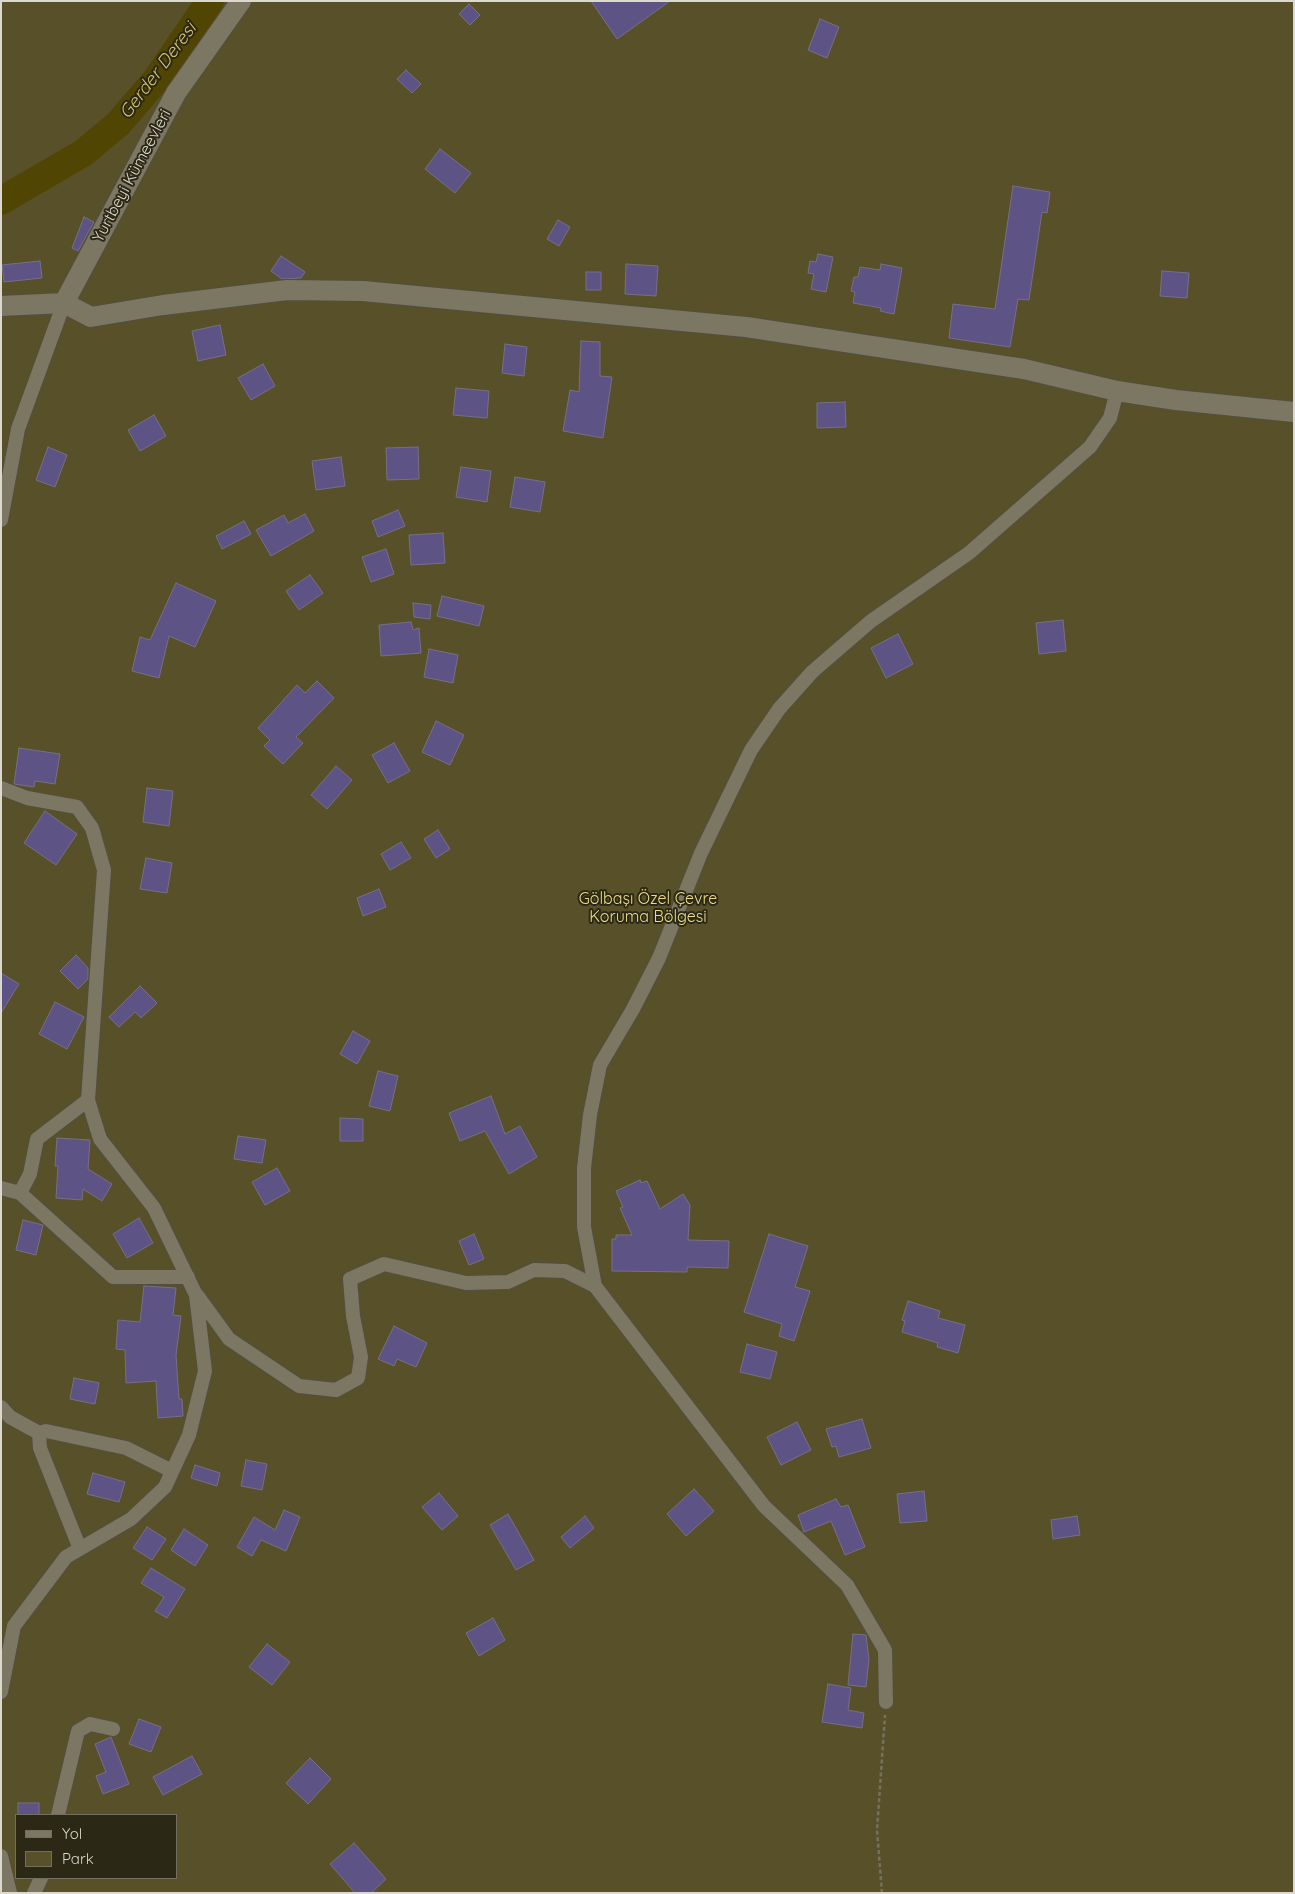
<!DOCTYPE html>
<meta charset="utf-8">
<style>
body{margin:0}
#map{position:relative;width:1295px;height:1894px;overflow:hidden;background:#363220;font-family:Quicksand,sans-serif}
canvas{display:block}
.frame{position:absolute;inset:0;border:2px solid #dbd9cd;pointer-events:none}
.legend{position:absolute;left:15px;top:1814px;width:162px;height:65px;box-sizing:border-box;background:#2c2816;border:1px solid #726f5f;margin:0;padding:6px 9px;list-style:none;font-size:15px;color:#dbd9cd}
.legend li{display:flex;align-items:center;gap:10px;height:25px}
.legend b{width:25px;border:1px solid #726f5f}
</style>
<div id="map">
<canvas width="1295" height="1894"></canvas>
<div class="frame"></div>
<ul class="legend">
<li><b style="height:6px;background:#7b7762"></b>Yol</li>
<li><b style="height:14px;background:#585029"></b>Park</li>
</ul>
</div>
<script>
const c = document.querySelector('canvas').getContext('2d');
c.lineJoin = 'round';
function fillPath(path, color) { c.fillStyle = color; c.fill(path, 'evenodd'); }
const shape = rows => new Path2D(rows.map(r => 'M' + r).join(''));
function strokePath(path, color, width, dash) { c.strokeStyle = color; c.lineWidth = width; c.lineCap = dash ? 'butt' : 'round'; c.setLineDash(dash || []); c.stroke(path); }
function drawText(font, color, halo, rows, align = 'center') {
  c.font = font + ' Quicksand,sans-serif'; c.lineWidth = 4; c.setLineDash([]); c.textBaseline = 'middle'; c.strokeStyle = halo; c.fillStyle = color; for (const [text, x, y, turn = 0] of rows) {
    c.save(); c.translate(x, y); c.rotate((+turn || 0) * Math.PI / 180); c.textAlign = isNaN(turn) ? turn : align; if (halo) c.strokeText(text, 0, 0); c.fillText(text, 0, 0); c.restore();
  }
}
const green = shape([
 [1,1,1294,1,1294,1893,1,1893],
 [16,1815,176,1815,176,1878,16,1878]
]);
const river = shape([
 [1,201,83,153,118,124,156,80,210,1]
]);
const building = shape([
 [591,1,670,1,617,39,591,1],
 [469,4,480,15,470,25,459,14,469,4],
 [820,19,839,27,827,58,808,50,820,19],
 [406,70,421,84,412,93,397,79,406,70],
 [440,149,471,173,455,193,425,169,440,149],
 [1013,186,1050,192,1047,213,1042,212,1029,300,1018,299,1010,347,949,338,953,304,995,309,1013,186],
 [84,217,94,222,78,251,72,248,84,217],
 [558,220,570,227,559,246,547,239,558,220],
 [818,254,833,257,826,292,811,289,814,274,808,273,810,261,816,262,818,254],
 [281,256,305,272,301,278,282,279,271,271,281,256],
 [40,261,42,278,4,282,2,265,40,261],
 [626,264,658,266,656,296,625,294,626,264],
 [881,264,902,268,894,314,880,311,881,308,853,303,855,292,851,291,854,277,858,277,860,267,880,270,881,264],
 [1162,271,1189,273,1187,298,1160,296,1162,271],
 [586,272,601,272,601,290,586,290,586,272],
 [220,325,226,355,198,361,192,331,220,325],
 [581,341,600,342,600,376,612,377,603,438,563,431,570,390,579,392,581,341],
 [505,344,527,347,524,376,502,373,505,344],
 [263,364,275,386,251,400,238,378,263,364],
 [456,388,489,391,487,418,453,415,456,388],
 [845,402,846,427,817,428,817,403,845,402],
 [154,415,166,436,140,451,128,430,154,415],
 [48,447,67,455,55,487,36,480,48,447],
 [418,447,419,479,387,480,386,448,418,447],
 [341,457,345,486,316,490,312,461,341,457],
 [461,467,491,471,487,502,456,497,461,467],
 [515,477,545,482,540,512,510,507,515,477],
 [398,510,405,526,378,537,372,521,398,510],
 [305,514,314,531,271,556,256,530,284,515,288,523,305,514],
 [244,521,251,534,222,549,216,536,244,521],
 [443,533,445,563,411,565,409,535,443,533],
 [386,549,394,574,371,582,362,557,386,549],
 [310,575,323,593,299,610,286,591,310,575],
 [176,583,216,601,195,647,169,636,159,678,132,671,140,637,150,640,176,583],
 [442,596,484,606,479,626,437,616,442,596],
 [413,603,431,605,430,619,414,617,413,603],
 [1063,620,1066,651,1039,654,1036,623,1063,620],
 [411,622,413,630,419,628,421,653,381,656,379,625,411,622],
 [898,634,913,664,886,678,871,648,898,634],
 [429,649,458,655,453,683,424,677,429,649],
 [317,681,334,698,296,737,303,743,283,764,264,746,270,740,258,728,297,685,305,693,317,681],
 [436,721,464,735,450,765,422,752,436,721],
 [394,743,410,771,388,783,372,755,394,743],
 [19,748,60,754,55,784,35,781,34,787,14,784,19,748],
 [336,766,352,780,327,809,311,795,336,766],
 [147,788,173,791,169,826,143,822,147,788],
 [45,811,77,834,56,865,24,843,45,811],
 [438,830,450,849,436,858,424,839,438,830],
 [401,842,411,858,390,870,381,854,401,842],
 [146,858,172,863,167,893,140,889,146,858],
 [379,889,386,907,363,916,357,898,379,889],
 [76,955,88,968,88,979,78,989,60,971,76,955],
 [1,973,19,984,1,1013,1,973],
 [140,986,157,1003,141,1018,135,1012,119,1027,109,1017,140,986],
 [55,1002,84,1017,67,1049,39,1034,55,1002],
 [353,1031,370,1041,357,1064,340,1054,353,1031],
 [378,1071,398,1076,390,1111,369,1106,378,1071],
 [491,1096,505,1134,520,1126,537,1157,509,1174,485,1131,460,1141,449,1113,491,1096],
 [340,1118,363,1119,363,1141,340,1141,340,1118],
 [238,1136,266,1140,262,1163,234,1159,238,1136],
 [57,1138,90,1140,88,1169,112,1184,102,1201,83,1189,82,1200,56,1198,58,1166,55,1166,57,1138],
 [277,1168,290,1191,265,1205,252,1182,277,1168],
 [640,1180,641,1183,647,1181,660,1209,683,1194,690,1205,688,1240,729,1241,728,1268,687,1267,687,1272,612,1271,612,1239,616,1239,616,1235,632,1235,620,1208,623,1207,616,1191,640,1180],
 [139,1218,153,1243,127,1258,113,1234,139,1218],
 [23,1220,43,1225,36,1255,16,1250,23,1220],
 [474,1234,484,1259,469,1265,459,1241,474,1234],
 [769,1234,808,1246,795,1287,810,1291,794,1341,779,1336,782,1324,744,1312,769,1234],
 [144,1286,176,1288,173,1315,181,1316,176,1355,179,1399,182,1399,183,1416,158,1418,156,1381,126,1383,125,1350,116,1349,118,1320,140,1322,144,1286],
 [908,1301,940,1311,938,1318,965,1325,958,1353,937,1347,938,1343,902,1332,905,1321,902,1320,908,1301],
 [394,1326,427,1343,416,1367,397,1359,394,1366,378,1359,394,1326],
 [747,1344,777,1352,770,1379,740,1372,747,1344],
 [74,1378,99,1383,95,1404,70,1399,74,1378],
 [862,1419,871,1448,839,1457,836,1446,832,1447,826,1429,862,1419],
 [797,1422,811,1450,781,1465,767,1437,797,1422],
 [246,1460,267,1464,262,1490,241,1486,246,1460],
 [195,1465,220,1473,217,1486,191,1478,195,1465],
 [93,1473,125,1482,119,1502,87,1494,93,1473],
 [694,1489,714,1511,686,1536,667,1514,694,1489],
 [924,1491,927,1521,900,1523,897,1494,924,1491],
 [439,1493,458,1516,442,1530,422,1507,439,1493],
 [836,1499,841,1507,848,1505,865,1547,845,1555,831,1521,804,1532,798,1515,836,1499],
 [284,1510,300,1517,286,1551,261,1540,252,1556,237,1547,254,1517,275,1530,284,1510],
 [508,1514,534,1560,516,1570,490,1525,508,1514],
 [585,1516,594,1528,570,1548,561,1537,585,1516],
 [1077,1516,1080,1535,1053,1539,1051,1520,1077,1516],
 [147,1527,166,1539,152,1560,133,1548,147,1527],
 [184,1529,208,1545,195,1566,171,1550,184,1529],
 [151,1568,185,1589,167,1618,155,1611,164,1597,141,1583,151,1568],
 [493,1618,505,1640,479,1656,466,1633,493,1618],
 [853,1634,866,1635,869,1659,866,1687,848,1685,853,1634],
 [267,1644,290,1662,272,1685,249,1667,267,1644],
 [828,1684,851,1688,848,1710,864,1713,862,1728,822,1722,828,1684],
 [139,1719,161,1727,151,1752,129,1744,139,1719],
 [111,1737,129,1784,103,1794,96,1776,106,1772,95,1744,111,1737],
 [192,1756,202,1774,163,1795,153,1777,192,1756],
 [310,1758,331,1779,308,1804,286,1783,310,1758],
 [18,1803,39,1803,39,1815,18,1815,18,1803],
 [354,1843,386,1879,371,1893,355,1893,330,1864,354,1843]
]);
const path = shape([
 [882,1893,877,1830,885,1715]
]);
const street = shape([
 [1,520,18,429,64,303],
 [1,788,27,798,77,807,92,828,104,870,88,1100,100,1139,154,1208,196,1295,205,1371,189,1435,165,1487,131,1519,66,1557,14,1626,1,1692],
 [1,1188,20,1193,113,1277,188,1277],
 [20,1193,30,1174,37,1139,88,1100],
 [595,1286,584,1227,584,1168,590,1115,600,1065,633,1009,659,958,701,853,751,750,779,709,812,672,871,621,969,553,1090,447,1110,418,1117,391],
 [197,1295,229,1339,299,1386,336,1390,358,1378,361,1357,353,1316,350,1279,384,1264,466,1283,508,1282,534,1270,565,1271,595,1286,764,1506,847,1585,885,1650,886,1702],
 [1,1407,10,1417,39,1433,46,1431,126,1448,172,1471],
 [39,1433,40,1448,80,1549],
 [58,1815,78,1731,90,1724,113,1729],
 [1,1856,10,1893],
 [34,1893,41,1878]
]);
const secondary = shape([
 [64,303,91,317,163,305,287,290,363,291,746,327,1024,369,1117,391,1176,400,1294,412],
 [64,303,176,93,241,1],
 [1,306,64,303]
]);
const streetNames = [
 ["Yurtbeyi Kümeevleri",132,176,-62]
];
const parkNames = [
 ["Gölbaşı Özel Çevre",648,899],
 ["Koruma Bölgesi",648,917]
];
const waterNames = [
 ["Gerder Deresi",158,71,-53]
];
fillPath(green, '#585029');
strokePath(river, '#514503', 28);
fillPath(building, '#5e5385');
strokePath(building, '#747185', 1);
strokePath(street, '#534f3f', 16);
strokePath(secondary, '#534f3f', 22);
strokePath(path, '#757162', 2.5, [4, 2.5]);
strokePath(street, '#7b7762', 14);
strokePath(secondary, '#7b7762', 20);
drawText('16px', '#dbd9cd', '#2c2816', streetNames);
drawText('16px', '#eedc85', '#2c2816', parkNames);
drawText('italic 18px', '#d5c36d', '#2c2816', waterNames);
</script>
